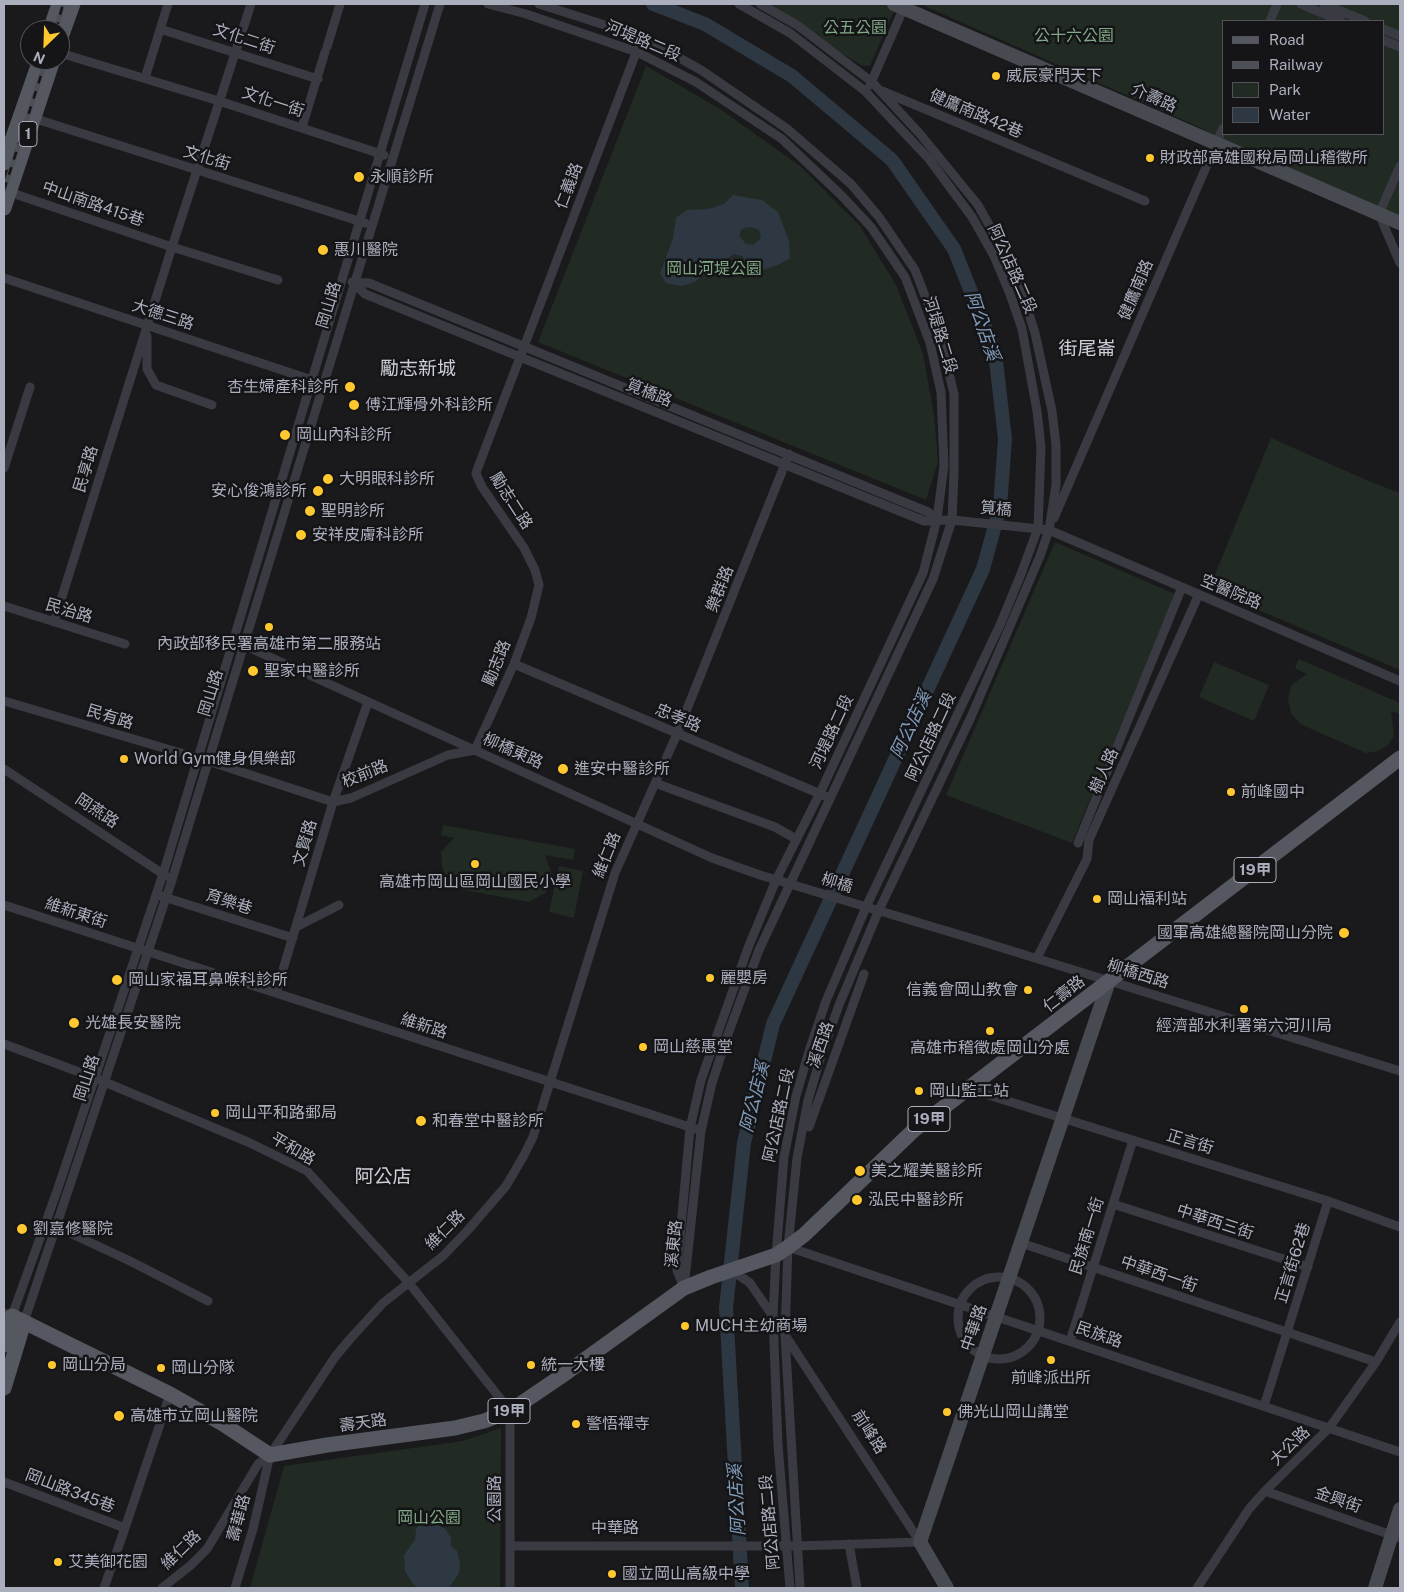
<!DOCTYPE html>
<meta charset="utf-8">
<style>
body{margin:0}
#map{position:relative;width:1404px;height:1592px;overflow:hidden;background:#1a1a1c;font-family:"Public Sans",sans-serif}
canvas{display:block}
.frame{position:absolute;inset:0;border:5px solid #abafbd;pointer-events:none}
.legend{position:absolute;left:1222px;top:20px;width:162px;height:115px;box-sizing:border-box;background:#151517;border:1px solid #515359;margin:0;padding:6px 9px;list-style:none;font-size:15px;color:#abafbd}
.legend li{display:flex;align-items:center;gap:10px;height:25px}
.legend b{width:25px;border:1px solid #515359}
.north{position:absolute;left:20px;top:20px;width:50px;height:50px;box-sizing:border-box;background:#151517;border:1px solid #515359;border-radius:50%;rotate:204deg;font-size:14px;font-weight:700;line-height:20px;text-align:center;color:#abafbd}
.north::after{content:'';display:block;margin:auto;width:18px;height:22px;background:#ffc82f;clip-path:polygon(50% 0,100% 100%,50% 72%,0 100%)}
</style>
<div id="map">
<canvas width="1404" height="1592"></canvas>
<div class="frame"></div>
<ul class="legend">
<li><b style="height:6px;background:#565861"></b>Road</li>
<li><b style="height:6px;background:#4d4f57"></b>Railway</li>
<li><b style="height:14px;background:#212b23"></b>Park</li>
<li><b style="height:14px;background:#2e3842"></b>Water</li>
</ul>
<div class="north">N</div>
</div>
<script>
const c = document.querySelector('canvas').getContext('2d');
c.lineJoin = 'round';
function fillPath(path, color) { c.fillStyle = color; c.fill(path, 'evenodd'); }
const shape = rows => new Path2D(rows.map(r => 'M' + r).join(''));
function strokePath(path, color, width, dash) { c.strokeStyle = color; c.lineWidth = width; c.lineCap = dash ? 'butt' : 'round'; c.setLineDash(dash || []); c.stroke(path); }
function drawText(font, color, halo, rows, align = 'center') {
  c.font = font + ' "Public Sans","Noto Sans TC",sans-serif'; c.lineWidth = 5; c.setLineDash([]); c.textBaseline = 'middle'; c.strokeStyle = halo; c.fillStyle = color; for (const [text, x, y, turn = 0] of rows) {
    c.save(); c.translate(x, y); c.rotate((+turn || 0) * Math.PI / 180); c.textAlign = isNaN(turn) ? turn : align; if (halo) c.strokeText(text, 0, 0); c.fillText(text, 0, 0); c.restore();
  }
}
const green = shape([
 [760,4,897,4,870,66,861,65],
 [920,4,1400,4,1400,216,1227,142,1201,128],
 [1223,21,1383,21,1383,134,1223,134],
 [646,66,720,109,800,166,860,226,896,285,923,354,934,415,938,462,926,500,538,342],
 [1271,438,1371,482,1400,493,1400,670,1209,589],
 [1055,542,1175,594,1072,843,946,795],
 [1299,659,1400,703,1400,714,1391,711,1394,736,1388,745,1378,751,1366,753,1300,724,1291,713,1288,699,1291,685,1307,674,1295,668],
 [1214,662,1269,685,1254,721,1199,697],
 [443,825,575,849,573,860,545,855,553,879,551,883,545,893,529,902,459,889,447,880,442,866,441,852,454,838,441,835],
 [559,866,583,871,574,918,549,912],
 [501,1428,500,1588,250,1588,284,1466,463,1441]
]);
const water = shape([
 [733,195,762,200,778,212,789,241,790,258,778,265,763,270,749,266,742,256,734,254,694,282,682,286,666,283,660,274,673,238,676,218,687,210,708,209,724,204],
 [750,227,759,230,761,238,753,245,746,244,740,237,740,231,744,228],
 [429,1520,438,1523,446,1530,451,1538,451,1546,457,1551,460,1563,459,1573,449,1588,418,1588,414,1585,405,1571,404,1555,415,1540,416,1529,420,1523]
]);
const river = shape([
 [653,4,705,24,792,76,892,160,954,249,995,352,1005,439,1000,507,983,569,773,1024,744,1143,726,1308,742,1588]
]);
const street = shape([
 [488,4,526,14,637,52,696,82,782,139,841,195,871,227,905,277,930,343,941,392,944,466,937,519,923,573,820,793,776,880,748,948,701,1080,690,1128,677,1270,684,1288],
 [539,4,642,37,701,70,786,128,851,184,879,217,915,270,940,335,954,394,954,473,952,520,933,579,759,950,727,1037,712,1083,701,1131,684,1288],
 [739,4,790,33,865,91,929,159,972,217,994,256,1010,294,1022,329,1037,411,1041,447,1038,528,1021,574,1000,625,866,907,847,952,826,1001,810,1048,796,1096,784,1157,776,1255,773,1317,778,1445,790,1588],
 [760,4,797,25,872,82,920,134,978,205,1004,252,1021,288,1035,333,1052,411,1056,445,1056,485,1049,530,1040,556,971,717,879,910,839,1005,822,1053,808,1100,797,1158,788,1247,785,1335,800,1588],
 [1301,4,1341,21],
 [1324,4,1365,21],
 [1270,21,1277,4],
 [160,29,318,79],
 [1383,29,1400,36],
 [1383,40,1400,47],
 [327,47,340,4],
 [60,53,219,101,384,155],
 [145,78,168,4],
 [870,85,905,5],
 [882,91,1145,201],
 [33,118,365,223],
 [302,127,325,52],
 [1400,166,1379,214,1400,263],
 [6,191,172,247,278,280],
 [4,278,318,382],
 [352,282,369,283,928,512,937,519],
 [354,283,365,294,924,521,952,520,1049,530,1400,681],
 [147,336,147,369,156,385,212,405],
 [4,468,30,387],
 [1054,518,1223,128],
 [4,606,125,644],
 [54,622,172,247,251,4],
 [239,643,712,858,760,875,980,941,1400,1071],
 [514,664,825,796],
 [4,701,208,761,333,802,351,798,448,755,475,750,514,664,531,618,539,585,535,570,524,548,482,487,476,474,477,470,642,37],
 [4,769,166,876],
 [655,783,775,827,796,839],
 [1078,843,1182,587],
 [161,896,293,938],
 [4,905,696,1129],
 [296,927,339,905],
 [1037,958,1087,859,1089,840,1199,594],
 [276,993,333,802,368,702],
 [4,1044,95,1078,248,1142,307,1171,409,1283,510,1411,510,1588],
 [969,1089,1328,1201,1400,1227],
 [809,1127,864,974],
 [1113,1204,1308,1267],
 [57,1227,130,1261,208,1301],
 [1021,1243,1376,1362],
 [788,1247,1400,1452],
 [731,1270,750,1283,774,1318],
 '958 1318a41 41 0 1 1 82 0a41 41 0 1 1-82 0Z',
 [4,1313,12,1316,17,1302,57,1191,163,874,425,4],
 [24,1322,172,880,440,4],
 [785,1335,920,1542],
 [1070,1341,1133,1140],
 [1264,1406,1328,1201],
 [4,1482,125,1528,170,1394],
 [1265,1491,1400,1538],
 [849,1544,857,1588],
 [510,1546,798,1546,920,1542],
 [104,1588,125,1528],
 [162,1588,191,1565,207,1549,258,1464,270,1455,335,1357,350,1339,383,1303,443,1256,468,1230,506,1186,523,1157,533,1137,615,873,677,734,789,454],
 [235,1588,253,1529,270,1455],
 [1197,1588,1249,1509,1265,1491,1329,1428,1376,1362,1400,1322]
]);
const secondary = shape([
 [894,4,1400,223],
 [947,1588,920,1542,1109,981],
 [1375,1588,1400,1509]
]);
const primary = shape([
 [50,30,59,4],
 [60,40,73,4],
 [4,163,40,60],
 [4,208,53,60],
 [4,1345,12,1316,170,1394,223,1424,270,1455,327,1445,455,1428,484,1421,510,1411,566,1373,684,1288,711,1277,776,1255,788,1247,804,1235,914,1130,1400,758],
 [4,1388,24,1322]
]);
const rail = shape([
 [56,30,63,4],
 [4,190,46,60]
]);
const markers = [
 [996,76,5,"#ffc82f"],
 [1150,158,5,"#ffc82f"],
 [359,177,6,"#ffc82f"],
 [323,250,6,"#ffc82f"],
 [350,387,6,"#ffc82f"],
 [354,405,6,"#ffc82f"],
 [285,435,6,"#ffc82f"],
 [328,479,6,"#ffc82f"],
 [318,491,6,"#ffc82f"],
 [310,511,6,"#ffc82f"],
 [301,535,6,"#ffc82f"],
 [269,627,5,"#ffc82f"],
 [253,671,6,"#ffc82f"],
 [124,759,5,"#ffc82f"],
 [563,769,6,"#ffc82f"],
 [1231,792,5,"#ffc82f"],
 [475,864,5,"#ffc82f"],
 [1097,899,5,"#ffc82f"],
 [1344,933,6,"#ffc82f"],
 [710,978,5,"#ffc82f"],
 [117,980,6,"#ffc82f"],
 [1028,990,5,"#ffc82f"],
 [1244,1009,5,"#ffc82f"],
 [74,1023,6,"#ffc82f"],
 [990,1031,5,"#ffc82f"],
 [643,1047,5,"#ffc82f"],
 [919,1091,5,"#ffc82f"],
 [215,1113,5,"#ffc82f"],
 [421,1121,6,"#ffc82f"],
 [860,1171,6,"#ffc82f"],
 [857,1200,6,"#ffc82f"],
 [22,1229,6,"#ffc82f"],
 [685,1326,5,"#ffc82f"],
 [1051,1360,5,"#ffc82f"],
 [52,1365,5,"#ffc82f"],
 [531,1365,5,"#ffc82f"],
 [161,1368,5,"#ffc82f"],
 [947,1412,5,"#ffc82f"],
 [119,1416,6,"#ffc82f"],
 [576,1424,5,"#ffc82f"],
 [58,1562,5,"#ffc82f"],
 [612,1574,5,"#ffc82f"]
];
const shields = [
 [28,134,18],
 [1255,870,42],
 [929,1119,42],
 [509,1411,42]
];
const shieldNames = [
 ["1",28,134],
 ["19甲",1255,870],
 ["19甲",929,1119],
 ["19甲",509,1411]
];
const parkNames = [
 ["公五公園",855,28],
 ["公十六公園",1074,36],
 ["岡山河堤公園",714,269],
 ["岡山公園",429,1518]
];
const streetNames = [
 ["文化二街",244,39,18],
 ["河堤路二段",643,41,23],
 ["介壽路",1154,98,24],
 ["文化一街",273,102,18],
 ["健鷹南路42巷",976,114,23],
 ["文化街",207,158,17],
 ["仁義路",569,186,-69],
 ["中山南路415巷",93,204,19],
 ["阿公店路二段",1012,269,66],
 ["健鷹南路",1136,290,-67],
 ["岡山路",329,305,-73],
 ["大德三路",163,315,18],
 ["河堤路二段",940,335,73],
 ["筧橋路",649,393,22],
 ["民享路",86,469,-73],
 ["勵志二路",511,501,57],
 ["筧橋",996,509,5],
 ["樂群路",720,589,-69],
 ["空醫院路",1231,592,23],
 ["民治路",69,611,17],
 ["勵志路",497,663,-68],
 ["岡山路",211,693,-73],
 ["民有路",110,717,17],
 ["忠孝路",678,718,23],
 ["河堤路二段",832,732,-65],
 ["阿公店路二段",931,737,-65],
 ["柳橋東路",513,751,24],
 ["樹人路",1104,771,-66],
 ["校前路",365,774,-22],
 ["岡燕路",97,811,34],
 ["文賢路",305,843,-74],
 ["維仁路",607,855,-68],
 ["柳橋",837,883,17],
 ["育樂巷",229,902,18],
 ["維新東街",76,913,18],
 ["柳橋西路",1138,974,17],
 ["仁壽路",1064,994,-38],
 ["維新路",424,1026,18],
 ["溪西路",821,1045,-71],
 ["岡山路",87,1078,-72],
 ["阿公店路二段",779,1115,-78],
 ["正言街",1190,1142,17],
 ["平和路",293,1149,30],
 ["中華西三街",1215,1222,18],
 ["維仁路",445,1230,-45],
 ["民族南一街",1087,1236,-73],
 ["溪東路",674,1244,-84],
 ["正言街62巷",1293,1263,-73],
 ["中華西一街",1159,1274,19],
 ["中華路",974,1328,-71],
 ["民族路",1099,1335,19],
 ["壽天路",363,1423,-8],
 ["前峰路",869,1432,57],
 ["大公路",1290,1446,-44],
 ["岡山路345巷",70,1491,21],
 ["公園路",495,1499,-90],
 ["金興街",1338,1500,19],
 ["壽華路",239,1518,-75],
 ["阿公店路二段",770,1522,-95],
 ["中華路",615,1528],
 ["維仁路",181,1550,-44]
];
const poiNames = [
 ["威辰豪門天下",1006,76],
 ["財政部高雄國稅局岡山稽徵所",1160,158],
 ["永順診所",370,177],
 ["惠川醫院",334,250],
 ["杏生婦產科診所",339,387,"right"],
 ["傅江輝骨外科診所",365,405],
 ["岡山內科診所",296,435],
 ["大明眼科診所",339,479],
 ["安心俊鴻診所",307,491,"right"],
 ["聖明診所",321,511],
 ["安祥皮膚科診所",312,535],
 ["內政部移民署高雄市第二服務站",269,644,"center"],
 ["聖家中醫診所",264,671],
 ["World Gym健身俱樂部",134,759],
 ["進安中醫診所",574,769],
 ["前峰國中",1241,792],
 ["高雄市岡山區岡山國民小學",475,882,"center"],
 ["岡山福利站",1107,899],
 ["國軍高雄總醫院岡山分院",1333,933,"right"],
 ["麗嬰房",720,978],
 ["岡山家福耳鼻喉科診所",128,980],
 ["信義會岡山教會",1018,990,"right"],
 ["光雄長安醫院",85,1023],
 ["經濟部水利署第六河川局",1244,1026,"center"],
 ["岡山慈惠堂",653,1047],
 ["高雄市稽徵處岡山分處",990,1048,"center"],
 ["岡山監工站",929,1091],
 ["岡山平和路郵局",225,1113],
 ["和春堂中醫診所",432,1121],
 ["美之耀美醫診所",871,1171],
 ["泓民中醫診所",868,1200],
 ["劉嘉修醫院",33,1229],
 ["MUCH主幼商場",695,1326],
 ["岡山分局",62,1365],
 ["統一大樓",541,1365],
 ["岡山分隊",171,1368],
 ["前峰派出所",1051,1378,"center"],
 ["佛光山岡山講堂",957,1412],
 ["高雄市立岡山醫院",130,1416],
 ["警悟禪寺",586,1424],
 ["艾美御花園",68,1562],
 ["國立岡山高級中學",622,1574]
];
const waterNames = [
 ["阿公店溪",982,326,71],
 ["阿公店溪",911,725,-65],
 ["阿公店溪",755,1097,-76],
 ["阿公店溪",737,1500,-93]
];
const quarterNames = [
 ["街尾崙",1087,349],
 ["勵志新城",418,369],
 ["阿公店",383,1177]
];
fillPath(green, '#212b23');
fillPath(water, '#2e3842');
strokePath(river, '#2e3842', 14);
strokePath(street, '#3a3b42', 9);
strokePath(secondary, '#484a52', 14);
strokePath(primary, '#565861', 15);
strokePath(rail, '#4d4f57', 4.5);
strokePath(rail, '#151517', 2.5, [8]);
for (const [x, y, r, color] of markers) { const dot = new Path2D(); dot.arc(x, y, r, 0, 2 * Math.PI); c.fillStyle = color; c.fill(dot); strokePath(dot, '#151517', 2); }
for (const [x, y, w] of shields) { const box = new Path2D(); box.roundRect(x - w / 2, y - 12.5, w, 25, 4); c.fillStyle = '#151517'; c.fill(box); strokePath(box, '#abafbd', 1); }
drawText('bold 15px', '#abafbd', null, shieldNames);
drawText('16px', '#81a986', '#151517', parkNames);
drawText('16px', '#abafbd', '#151517', streetNames);
drawText('16px', '#abafbd', '#151517', poiNames, 'left');
drawText('italic 18px', '#809bba', '#151517', waterNames);
drawText('19px', '#cdcfd8', '#151517', quarterNames);
</script>
